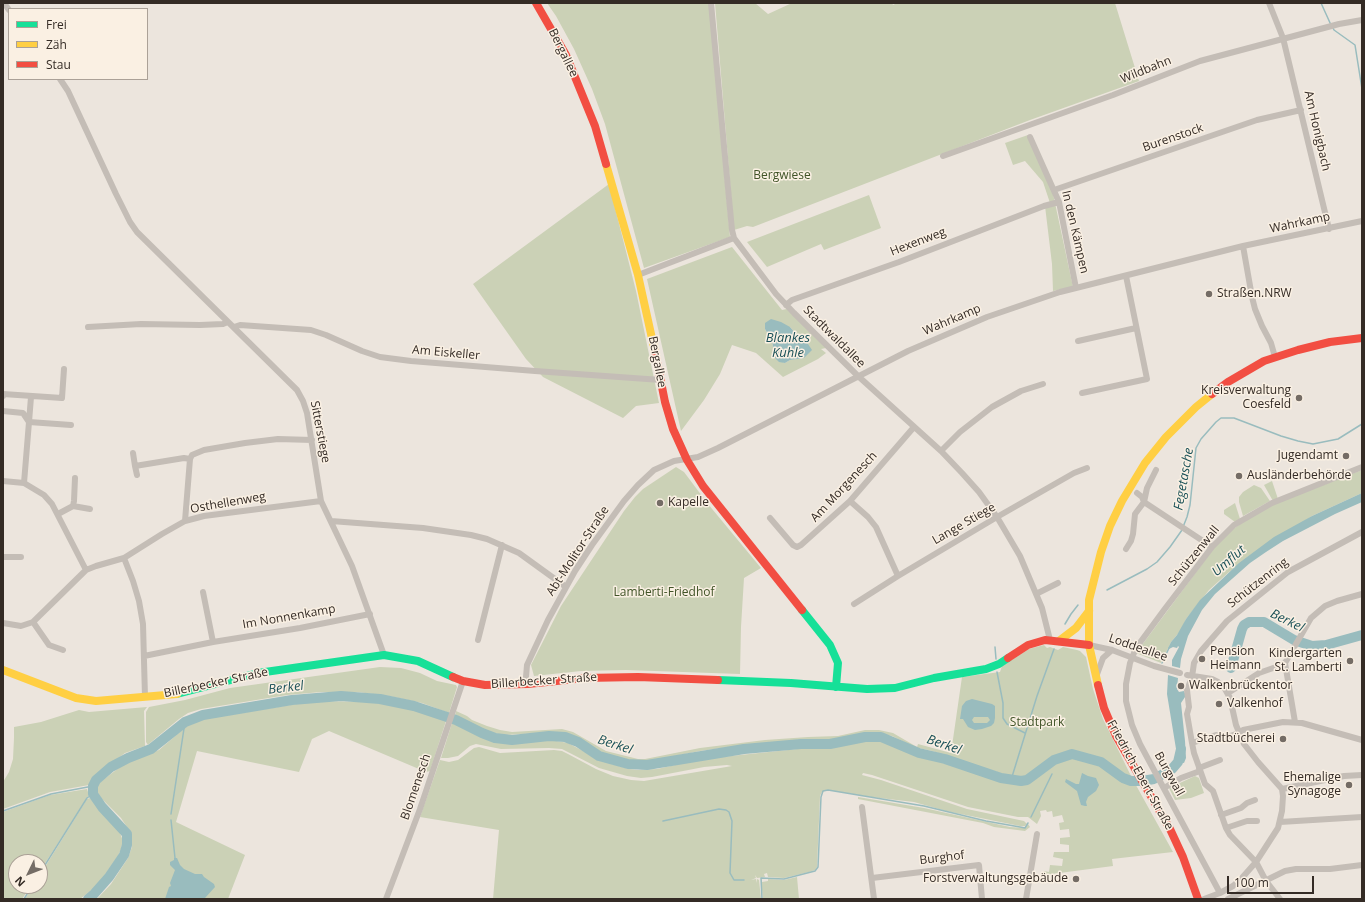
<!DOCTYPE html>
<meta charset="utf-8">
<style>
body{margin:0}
#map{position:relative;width:1365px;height:902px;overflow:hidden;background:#ece5dd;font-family:"Open Sans",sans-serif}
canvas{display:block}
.frame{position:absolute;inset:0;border:4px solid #342b25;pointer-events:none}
.legend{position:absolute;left:8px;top:8px;width:140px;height:72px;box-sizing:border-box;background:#faf0e3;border:1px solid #aba197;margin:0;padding:5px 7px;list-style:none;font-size:12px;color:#342b25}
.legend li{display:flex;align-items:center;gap:8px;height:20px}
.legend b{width:20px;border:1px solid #aba197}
.north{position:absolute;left:8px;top:854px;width:40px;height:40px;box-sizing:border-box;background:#faf0e3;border:1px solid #aba197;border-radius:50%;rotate:227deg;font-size:11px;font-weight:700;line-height:16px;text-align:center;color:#342b25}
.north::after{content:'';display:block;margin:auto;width:14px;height:18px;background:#746c65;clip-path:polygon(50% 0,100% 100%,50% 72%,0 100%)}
.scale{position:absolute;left:1227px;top:876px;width:87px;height:18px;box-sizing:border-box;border:2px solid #342b25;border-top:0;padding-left:5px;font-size:12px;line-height:14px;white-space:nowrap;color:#342b25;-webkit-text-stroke:3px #faf0e3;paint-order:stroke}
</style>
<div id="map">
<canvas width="1365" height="902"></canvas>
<div class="frame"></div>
<ul class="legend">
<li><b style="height:5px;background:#16e098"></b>Frei</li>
<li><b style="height:5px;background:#ffcf43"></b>Zäh</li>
<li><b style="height:5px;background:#f24e42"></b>Stau</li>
</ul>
<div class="north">N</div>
<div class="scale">100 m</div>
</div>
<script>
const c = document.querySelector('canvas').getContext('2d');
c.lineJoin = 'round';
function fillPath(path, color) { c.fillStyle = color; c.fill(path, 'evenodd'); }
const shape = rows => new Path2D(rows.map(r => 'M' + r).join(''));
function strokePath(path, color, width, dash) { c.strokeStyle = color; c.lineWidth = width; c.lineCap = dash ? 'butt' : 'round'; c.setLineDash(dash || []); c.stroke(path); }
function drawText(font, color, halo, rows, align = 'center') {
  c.font = font + ' "Open Sans",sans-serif'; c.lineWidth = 3; c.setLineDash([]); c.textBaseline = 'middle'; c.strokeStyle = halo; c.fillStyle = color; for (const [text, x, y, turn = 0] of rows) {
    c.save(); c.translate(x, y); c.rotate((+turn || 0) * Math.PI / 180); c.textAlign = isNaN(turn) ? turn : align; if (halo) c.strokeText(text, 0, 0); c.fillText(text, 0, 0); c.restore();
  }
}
const green = shape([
 [547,3,709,3,730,237,644,268,605,124,592,89,574,49,556,16],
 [715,3,755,3,768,14,792,3,892,3,893,5,897,3,1115,3,1139,81,1030,120,753,227,747,226,734,230],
 [1028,135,1052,189,1073,287,1053,291,1052,264,1045,206,1050,203,1043,182,1025,161,1013,165,1005,143],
 [609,184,636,291,659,403,636,406,623,418,543,377,526,359,473,284],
 [869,195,881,228,824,250,821,244,767,267,747,242],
 [732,247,782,310,787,309,826,348,821,349,826,353,818,359,783,377,756,353,732,345,720,374,704,400,681,431,647,279],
 [790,327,796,334,806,341,804,358,790,360,785,363,775,358,772,341,765,329],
 [676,467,684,472,708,504,761,568,744,578,741,627,740,674,626,670,581,671,534,676,531,665,561,606,624,511,635,497,643,489],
 [1362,470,1362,493,1312,516,1229,572,1209,590,1186,619,1182,629,1171,642,1161,663,1136,653,1217,544,1228,533,1259,510],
 [1272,481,1278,499,1273,501,1264,485],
 [1254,485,1261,488,1270,501,1243,516,1239,502,1239,497,1243,492],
 [1235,503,1240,519,1235,522,1224,514,1224,510],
 [1044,645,1047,648,1050,647,1058,650,1063,647,1077,650,1080,651,1086,657,1093,689,1103,719,1132,778,1173,852,1112,859,1113,866,1044,875,1044,871,1049,872,1050,865,1062,866,1063,859,1053,857,1054,852,1069,852,1069,845,1060,844,1060,838,1070,837,1069,829,1060,830,1059,823,1064,822,1062,815,1053,817,1052,811,1047,812,1046,810,1040,811,1041,816,1037,824,1028,817,1018,817,968,807,872,775,863,773,862,775,881,780,967,809,1024,821,1027,824,1025,826,1020,826,946,811,914,802,871,797,828,790,822,792,820,796,817,867,815,870,809,872,784,878,768,877,767,873,764,874,765,877,757,878,755,875,756,878,751,880,756,879,757,883,757,879,759,880,761,899,493,899,499,830,420,817,440,760,449,762,458,760,474,748,479,747,500,753,554,750,562,751,568,754,596,769,613,776,631,780,644,781,732,766,727,765,704,767,652,777,641,778,627,776,599,768,562,749,549,748,501,749,476,744,470,746,458,756,448,758,441,758,452,723,493,741,515,743,551,740,568,743,602,761,629,769,638,770,657,769,702,759,807,748,832,748,864,741,877,740,889,743,899,749,911,754,934,759,997,780,997,772,932,751,914,747,892,736,877,733,864,733,838,739,806,739,730,747,700,751,655,760,639,762,605,754,571,735,562,732,504,735,494,733,483,729,455,716,456,711,467,716,472,720,487,726,500,730,512,732,562,729,573,732,606,751,638,759,645,759,700,748,765,740,808,737,838,736,865,730,879,730,893,733,917,747,918,744,951,753,962,677,1000,672,1002,666,1029,649],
 [380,667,401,668,420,673,437,681,456,685,457,687,449,713,422,703,389,696,357,692,321,692,287,695,201,709,188,713,179,719,150,743,148,745,146,742,146,712,149,707,185,700,230,688],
 [315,701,379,702,409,708,446,721,430,771,426,772,329,731,312,739,299,772,197,751,176,822,245,855,228,899,97,899,111,884,128,858,132,847,132,838,131,833,121,818,101,798,98,793,96,788,99,783,124,764,139,757,159,750,188,725,198,720],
 [147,707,144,711,145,746,125,753,101,771,89,785,50,792,3,809,3,782,9,772,13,759,14,738,14,727,41,722,79,710,89,712],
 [1195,776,1199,778,1204,793,1191,798,1175,800,1169,788],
 [87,789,89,795,40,871,40,862,16,862,16,886,31,886,22,899,3,899,3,812,50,795],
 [858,797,924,808,1010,827,1025,828,1028,824,1030,827,1025,831,994,827,983,823,858,799],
 [90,798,120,833,123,841,121,849,118,856,98,885,80,899,25,899,33,886,40,886,40,875,87,799],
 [797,877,799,899,763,899,761,880,762,879,762,882,768,881,768,879,784,880]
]);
const water = shape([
 [771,319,781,322,790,327,796,334,806,341,812,350,804,358,790,360,785,363,779,362,775,358,772,341,765,329,765,323],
 [1362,493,1362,502,1335,514,1283,541,1266,552,1250,563,1215,594,1202,610,1188,636,1181,659,1180,668,1172,666,1172,660,1179,647,1178,646,1177,648,1173,647,1169,649,1168,648,1171,642,1177,635,1186,619,1200,600,1239,563,1274,537,1312,516],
 [1168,675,1178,678,1177,689,1179,692,1184,691,1186,696,1185,697,1181,703,1185,741,1186,758,1184,763,1178,762,1176,760,1177,755,1167,694],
 [972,699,992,704,995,706,995,718,994,723,991,726,982,729,975,730,968,727,963,719,960,719,962,706,966,701],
 [974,717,988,717,990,720,987,723,974,723,972,720],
 [1082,773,1088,776,1096,778,1099,785,1096,791,1088,797,1086,802,1087,806,1085,806,1081,805,1077,791,1065,782,1066,779,1076,784,1079,784],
 [174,858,177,858,180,865,184,869,195,874,202,874,204,877,214,884,215,887,205,898,165,899,169,887,171,886,170,883,175,870,170,865,170,862,174,860]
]);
const stream = shape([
 [1321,3,1331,25],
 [1333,28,1334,30,1355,45,1362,89],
 [1183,527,1187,517,1190,505,1196,448,1201,439,1216,422,1221,418,1234,418,1281,436,1298,441,1313,444,1338,439,1362,424],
 [1107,590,1147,569,1157,562,1170,547,1182,530],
 [1065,624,1071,614,1078,605],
 [995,647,996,659],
 [1162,663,1169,648],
 [997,672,1003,703,1003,718,1007,724,1025,733],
 [1011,780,1037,696,1054,649],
 [3,811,51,794,93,786],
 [171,814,185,722],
 [1031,817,1052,774],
 [171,820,175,858],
 [663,821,719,809,726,810,729,812,732,821,730,873,734,880,744,880],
 [40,873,87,798,93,794],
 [24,899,32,886],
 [762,899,761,878,784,879,815,871,818,867,821,797,823,791,828,790,924,806,986,821,1020,827,1025,828,1028,823]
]);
const river = shape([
 [1231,668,1242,629,1244,625,1249,622,1264,622,1294,640,1312,646,1326,645,1362,635],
 [88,899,94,894,109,877,124,855,127,845,127,834,102,807,93,794,93,786,96,780,111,767,128,758,151,749,185,722,203,715,292,700,341,696,380,699,414,706,456,720,482,733,495,738,512,740,549,736,565,737,578,742,599,756,628,764,647,765,744,749,801,744,830,744,865,737,881,737,919,753,945,759,1001,778,1021,781,1027,780,1054,760,1072,754,1101,762,1123,778,1131,781,1142,781,1154,779,1172,769,1178,762,1181,749]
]);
const street = shape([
 [4,3,9,10],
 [711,3,724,146,732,230,734,238,776,294,794,313,858,376,941,451,962,473,979,492,997,517,1020,556,1042,608,1050,640],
 [1269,3,1283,38,1329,229],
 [60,79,68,91,116,194,130,222,137,232,297,390,303,401,307,413,321,501,352,566,384,655],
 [1030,137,1059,202,1076,288],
 [943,156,1113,95,1200,61,1339,24,1362,20],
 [1054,190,1257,120,1301,110],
 [1243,246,1252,297,1255,309,1262,326,1271,343,1275,357],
 [638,275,734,238],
 [786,305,792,300,899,262,1044,206,1059,202],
 [88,327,141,324,200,325,223,324,228,322],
 [234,327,240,325,311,330,326,335,362,351,380,357,411,361,535,371,661,380],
 [1078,341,1136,328],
 [1082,393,1147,379,1126,276],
 [3,396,3,394,62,398,64,369],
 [3,411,23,413,29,422,31,397],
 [941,451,960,432,992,407,1021,391,1043,384],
 [133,453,135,466],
 [137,475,135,466,184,458,190,459],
 [3,481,24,483,44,495,52,504,86,570,33,622,21,626,3,623],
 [24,483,29,422,71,425],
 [1137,493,1142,497,1144,502,1212,547],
 [850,501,868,517,876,527,898,576],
 [73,506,74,501,75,478],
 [58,514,73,506,90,509],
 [770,518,793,545,797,547,801,545,850,501,914,427],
 [185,521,190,459,192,455,204,450,245,443,278,439,312,440],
 [331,521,423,528,471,535,487,539,519,553,566,587],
 [1126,549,1131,541,1133,534,1135,514,1144,502,1147,488,1156,470],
 [3,557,21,557],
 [124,558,133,581,139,601,143,624,145,697],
 [86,570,96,566,124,558,162,534,185,521,204,516,321,501],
 [203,592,213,642],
 [1036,594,1058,583],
 [854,604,898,576,997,517,1074,473,1087,468],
 [33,622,49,645,63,650],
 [478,640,502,545],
 [1089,645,1112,650,1154,666,1180,673],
 [144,656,213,642,300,628,370,614],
 [1285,663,1295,722],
 [1187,675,1212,679,1218,682,1225,689,1230,698,1236,725,1244,744,1258,762,1282,789,1283,796,1282,811,1278,828,1256,862,1241,879,1233,886,1220,893,1204,899],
 [1096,677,1103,658,1112,650],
 [528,684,526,677,527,665,548,620,575,571,592,545,624,501,638,485,654,470,674,461,698,457,718,448,908,351,987,317,1060,292,1243,246,1362,221],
 [1228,693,1259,673,1276,667,1285,663,1311,618,1325,606,1337,601,1362,594],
 [1192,743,1216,735,1218,740,1236,734,1243,730,1283,722,1302,723,1362,740],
 [1199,768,1220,760],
 [1164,788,1181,778,1200,771],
 [1282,789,1344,776,1362,775],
 [862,807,874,899],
 [1221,815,1241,808,1247,803,1255,800],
 [1280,822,1362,817],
 [1226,828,1247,821,1257,821],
 [872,878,979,865,982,899],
 [1220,893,1140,744,1132,725,1126,701,1126,684,1130,663,1136,648,1164,610,1212,547,1234,525,1272,503,1362,467],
 [386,899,420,809,463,681],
 [1026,899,1037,834],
 [1228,899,1285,871,1296,869,1330,869,1362,865],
 [1280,899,1266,881,1256,862,1230,835,1226,828,1213,791,1205,784,1194,753,1192,743,1187,714,1189,707,1187,690,1192,677,1194,663,1201,651,1227,621,1288,572,1362,532]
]);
const fast = shape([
 [802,610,830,645,838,663,836,687],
 [718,680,791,683,867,689,895,688,934,678,986,669,999,664,1008,658],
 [177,694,258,673,384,655,418,661,453,677]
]);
const slow = shape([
 [606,164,638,275,655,352],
 [1059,641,1076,628,1089,611],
 [3,670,76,698,96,701,177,694],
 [1098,685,1089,645,1089,600,1101,552,1110,526,1122,501,1145,463,1166,437,1196,407,1212,394]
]);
const jam = shape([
 [536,3,566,55,595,126,606,164],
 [655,352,665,402,673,429,687,460,703,486,802,610],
 [1212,394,1228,382,1264,361,1298,350,1330,342,1362,338],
 [1008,658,1028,645,1045,640,1089,645],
 [453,677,463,681,485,685,528,684,585,678,638,677,718,680],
 [1098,685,1104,708,1116,736,1170,829,1183,857,1198,899]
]);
const markers = [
 [1209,294,4,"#746c65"],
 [1299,398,4,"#746c65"],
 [1346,456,4,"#746c65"],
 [1239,476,4,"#746c65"],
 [660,503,4,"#746c65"],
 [1202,659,4,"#746c65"],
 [1350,661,4,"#746c65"],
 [1181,686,4,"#746c65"],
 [1219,704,4,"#746c65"],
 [1283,739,4,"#746c65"],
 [1349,785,4,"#746c65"],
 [1076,879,4,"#746c65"]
];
const streetNames = [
 ["Bergallee",563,53,64],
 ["Wildbahn",1146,70,-22],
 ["Am Honigbach",1317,131,77],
 ["Burenstock",1173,138,-19],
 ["Wahrkamp",1300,223,-12],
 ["In den Kämpen",1075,232,77],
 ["Hexenweg",918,242,-21],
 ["Wahrkamp",952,320,-23],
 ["Stadtwaldallee",834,337,45],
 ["Am Eiskeller",446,353,5],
 ["Bergallee",657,362,79],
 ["Sitterstiege",320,432,79],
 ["Am Morgenesch",844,487,-47],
 ["Osthellenweg",228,503,-10],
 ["Lange Stiege",964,524,-30],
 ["Abt-Molitor-Straße",578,551,-57],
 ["Schützenwall",1194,556,-51],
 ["Schützenring",1258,583,-38],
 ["Im Nonnenkamp",289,617,-10],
 ["Loddeallee",1138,648,19],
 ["Billerbecker Straße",544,681,-4],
 ["Billerbecker Straße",216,683,-12],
 ["Burgwall",1169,774,61],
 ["Friedrich-Ebert-Straße",1140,775,61],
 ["Blomenesch",416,787,-71],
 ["Burghof",942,858,-7]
];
const parkNames = [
 ["Bergwiese",782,176],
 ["Lamberti-Friedhof",664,593],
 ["Stadtpark",1037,723]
];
const poiNames = [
 ["Straßen.NRW",1217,294],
 ["Kreisverwaltung",1291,391,"right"],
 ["Coesfeld",1291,405,"right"],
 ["Jugendamt",1338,456,"right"],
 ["Ausländerbehörde",1247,476],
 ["Kapelle",668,503],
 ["Pension",1210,652],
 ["Heimann",1210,666],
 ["Kindergarten",1342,654,"right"],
 ["St. Lamberti",1342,668,"right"],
 ["Walkenbrückentor",1189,686],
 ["Valkenhof",1227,704],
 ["Stadtbücherei",1275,739,"right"],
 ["Ehemalige",1341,778,"right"],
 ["Synagoge",1341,792,"right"],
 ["Forstverwaltungsgebäude",1068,879,"right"]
];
const waterNames = [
 ["Blankes",788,338],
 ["Kuhle",788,353],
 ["Fegetasche",1184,479,-80],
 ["Umflut",1229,561,-41],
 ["Berkel",1287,621,26],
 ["Berkel",286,688,-7],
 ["Berkel",615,745,18],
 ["Berkel",944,745,19]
];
fillPath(green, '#cbd1b6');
fillPath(water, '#99bcbe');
strokePath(stream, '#99bcbe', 1.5);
strokePath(river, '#99bcbe', 10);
strokePath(street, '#c4bdb6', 6);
strokePath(fast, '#16e098', 8);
strokePath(slow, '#ffcf43', 8);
strokePath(jam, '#f24e42', 8);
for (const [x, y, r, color] of markers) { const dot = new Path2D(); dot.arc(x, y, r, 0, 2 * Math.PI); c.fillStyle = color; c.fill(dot); strokePath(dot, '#faf0e3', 1.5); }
drawText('12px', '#342b25', '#faf0e3', streetNames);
drawText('12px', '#415428', '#faf0e3', parkNames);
drawText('12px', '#342b25', '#faf0e3', poiNames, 'left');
drawText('italic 13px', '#195057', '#faf0e3', waterNames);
</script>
